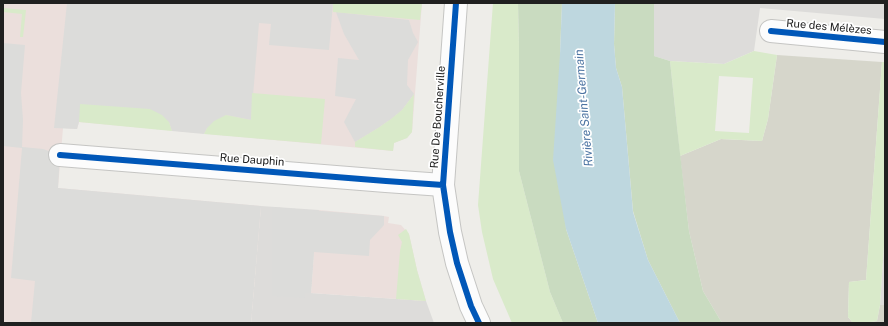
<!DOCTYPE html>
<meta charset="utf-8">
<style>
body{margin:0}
#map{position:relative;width:888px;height:326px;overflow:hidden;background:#eeede9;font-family:"Public Sans",sans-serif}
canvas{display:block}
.frame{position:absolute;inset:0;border:4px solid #202020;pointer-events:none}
</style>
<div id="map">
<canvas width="888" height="326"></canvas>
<div class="frame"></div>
</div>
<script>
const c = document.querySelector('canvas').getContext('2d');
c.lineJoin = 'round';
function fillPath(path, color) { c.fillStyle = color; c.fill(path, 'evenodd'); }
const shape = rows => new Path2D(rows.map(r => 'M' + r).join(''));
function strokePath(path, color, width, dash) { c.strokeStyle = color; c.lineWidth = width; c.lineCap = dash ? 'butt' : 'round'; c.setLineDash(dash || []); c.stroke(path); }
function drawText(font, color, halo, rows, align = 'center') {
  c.font = font + ' "Public Sans",sans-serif'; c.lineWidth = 3.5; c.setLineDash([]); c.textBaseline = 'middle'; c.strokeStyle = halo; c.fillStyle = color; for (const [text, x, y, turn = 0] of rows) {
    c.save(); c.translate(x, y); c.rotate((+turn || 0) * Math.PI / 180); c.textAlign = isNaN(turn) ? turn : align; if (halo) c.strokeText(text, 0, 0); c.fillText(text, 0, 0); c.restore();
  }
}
const residential = shape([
 [654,3,885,3,885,19,760,8,754,51,724,64,670,61,654,56],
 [261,206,319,210,316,252,314,252,311,293,426,301,434,323,251,323],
 [885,231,885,305,880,305]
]);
const commercial = shape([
 [3,3,422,3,412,132,407,138,394,143,393,151,79,122,77,129,63,128,58,188,261,206,251,323,3,323],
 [319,210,384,216,389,217,388,223,401,225,409,234,417,270,426,301,311,293,314,252,316,252]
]);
const religious = shape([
 [67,3,333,3,329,50,269,45,271,24,259,23,251,120,226,115,207,128,204,134,172,131,169,122,79,122,77,129,54,128],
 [336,12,409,20,413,33,418,42,408,60,407,85,414,94,402,110,391,119,378,128,355,142,344,122,356,99,335,96,338,58,359,60,344,34],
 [3,43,25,45,21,93,23,120,22,147,43,149,60,155,58,188,261,206,251,323,31,323,35,281,11,278,22,148,3,146],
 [272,207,384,216,384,225,370,240,369,256,314,252,311,293,305,293,305,298,272,296]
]);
const construction = shape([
 [777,55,882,62,866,280,849,282,848,317,853,323,722,323,703,291,689,231,680,156,721,139,762,141,768,119],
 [880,305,885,305,885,323,865,323,877,321]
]);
const grass = shape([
 [333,3,422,3,420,20,333,12],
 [493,3,518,3,519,46,519,171,550,292,563,323,512,323,493,279,482,232,478,205],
 [3,8,26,10,23,37,20,37,22,14,3,12],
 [754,51,777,55,768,119,762,141,721,139,680,156,670,61,724,64],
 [719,76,753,78,749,133,715,131],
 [882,62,885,62,885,231,880,305,877,321,865,323,853,323,848,317,849,282,866,280],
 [252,93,325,99,321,144,204,134,207,128,214,121,226,115,251,120],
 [414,94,412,132,407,138,394,143,393,151,355,147,355,142,378,128,391,119,402,110],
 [80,104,150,109,162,115,169,122,172,131,79,122],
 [406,229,409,234,417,270,426,301,396,299,400,251,402,242,398,235]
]);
const forest = shape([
 [518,3,562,3,560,54,566,229,598,323,563,323,550,292,519,171,519,46],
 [615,3,654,3,654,56,670,61,677,127,689,231,703,291,722,323,680,323,648,260,633,211,622,87,616,68,614,44]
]);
const water = shape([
 [562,3,615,3,614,44,616,68,622,87,633,212,648,260,680,323,598,323,566,229,553,160,560,54]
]);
const minor = shape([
 [771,31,885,42],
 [60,155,386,181,443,185]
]);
const tertiary = shape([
 [456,3,443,185,450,232,457,263,471,306,479,323]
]);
const cycleway = shape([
 [456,3,443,185,450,232,457,263,471,306,479,323],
 [771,31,885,42],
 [60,155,386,181,443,185]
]);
const streetNames = [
 ["Rue des Mélèzes",829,27,5],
 ["Rue De Boucherville",438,117,-86],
 ["Rue Dauphin",252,160,4]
];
const waterNames = [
 ["Rivière Saint-Germain",584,108,-95]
];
fillPath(residential, '#dddcda');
fillPath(commercial, '#ebdfdc');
fillPath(religious, '#dcdcda');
fillPath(construction, '#d6d6cb');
fillPath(grass, '#d9eaca');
fillPath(forest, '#c9dbc0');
fillPath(water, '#bed7df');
strokePath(minor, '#c5c5c3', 24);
strokePath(tertiary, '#c5c5c3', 24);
strokePath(minor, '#fcfcfc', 22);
strokePath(tertiary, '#fcfcfc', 22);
strokePath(cycleway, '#0057b8', 6);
drawText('11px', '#202020', '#fff', streetNames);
drawText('italic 12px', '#4e75a3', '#fff', waterNames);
</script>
